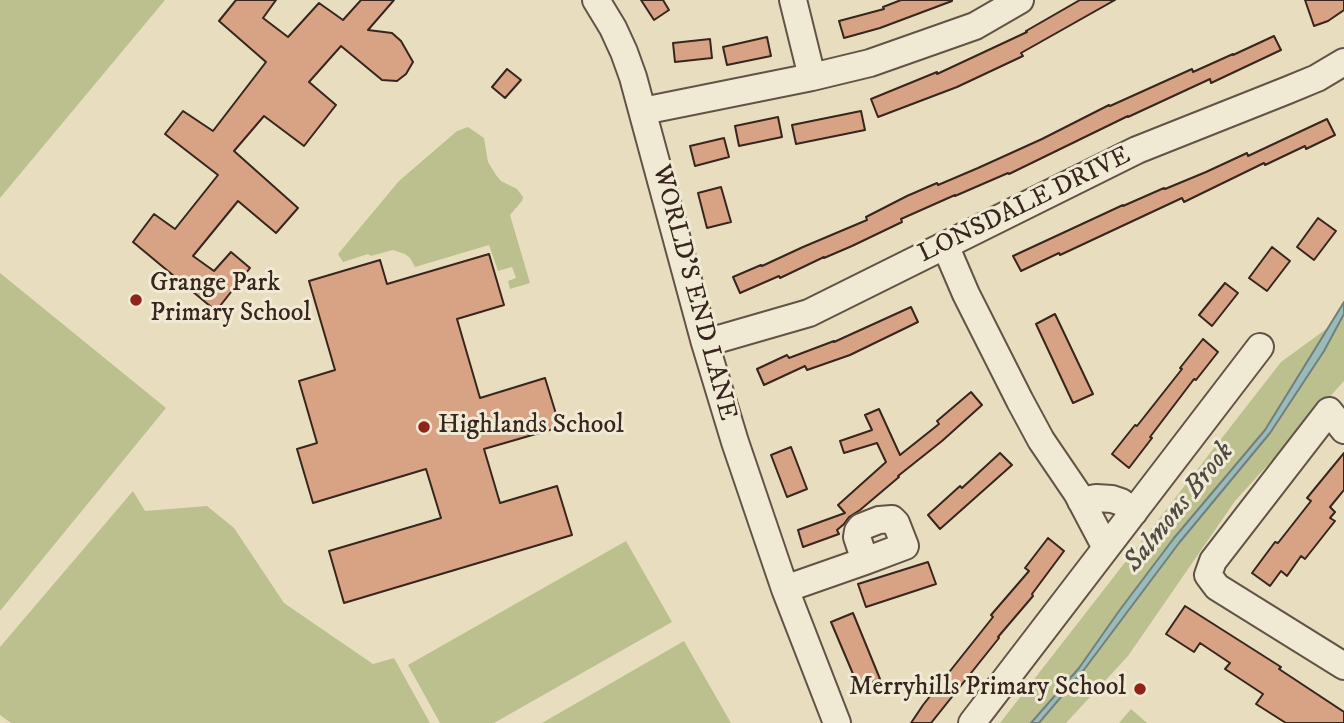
<!DOCTYPE html>
<style>
body{margin:0}
canvas{display:block;background:#e8debf}
</style>
<canvas width="1344" height="723"></canvas>
<script>
const c = document.querySelector('canvas').getContext('2d');
c.lineJoin = 'round';
function fillPath(path, color) { c.fillStyle = color; c.fill(path, 'evenodd'); }
const shape = rows => new Path2D(rows.map(r => 'M' + r).join(''));
function strokePath(path, color, width, dash) { c.strokeStyle = color; c.lineWidth = width; c.lineCap = dash ? 'butt' : 'round'; c.setLineDash(dash || []); c.stroke(path); }
function drawText(font, color, halo, rows, align = 'center') {
  c.font = font + ' "IM FELL DW Pica",serif'; c.lineWidth = 6; c.setLineDash([]); c.textBaseline = 'middle'; c.strokeStyle = halo; c.fillStyle = color; for (const [text, x, y, turn = 0] of rows) {
    c.save(); c.translate(x, y); c.rotate((+turn || 0) * Math.PI / 180); c.textAlign = isNaN(turn) ? turn : align; if (halo) c.strokeText(text, 0, 0); c.fillText(text, 0, 0); c.restore();
  }
}
const green = shape([
 [0,0,165,0,0,198],
 [468,127,484,138,488,162,496,175,501,181,517,189,523,197,522,201,510,215,530,283,510,289,508,281,516,278,512,267,498,271,489,245,415,267,410,258,405,254,393,250,371,256,368,254,343,262,338,254,399,181,457,131],
 [0,273,166,408,0,611],
 [1344,316,1344,381,1235,501,1128,656,1066,723,1000,723,1281,362],
 [133,491,145,511,207,506,234,528,284,603,373,664,394,658,430,723,11,723,0,715,0,647],
 [626,541,672,622,494,723,440,723,408,665],
 [684,641,731,723,542,723],
 [1131,709,1147,723,1119,723]
]);
const water = shape([
 [1344,302,1344,314,1324,351,1270,433,1179,543,1083,671,1039,723,1031,723,1079,668,1119,611,1174,538,1265,430,1344,302]
]);
const building = shape([
 [236,0,276,0,263,18,288,37,319,3,343,20,361,0,394,0,368,30,392,33,401,41,413,62,406,74,397,81,382,80,341,46,309,82,336,105,304,146,264,116,234,151,298,208,276,233,238,201,193,256,214,271,231,252,250,268,216,311,133,242,154,214,175,229,218,175,165,134,183,111,213,131,266,62,219,21,236,0],
 [641,0,663,0,669,10,654,20,641,0],
 [901,0,952,0,952,1,880,28,844,38,839,21,884,9,883,7,901,0],
 [1080,0,1115,0,1021,53,1023,56,957,87,878,117,871,99,937,72,937,74,1027,32,1026,31,1080,0],
 [1305,0,1344,0,1344,10,1328,21,1314,26,1305,0],
 [1274,36,1281,50,1211,83,1210,79,1128,117,1128,116,1009,174,1008,173,955,196,955,195,901,219,902,222,852,246,824,258,824,257,780,278,779,276,740,293,733,277,761,265,762,266,803,247,867,220,866,217,907,196,937,183,938,185,978,168,1042,139,1109,105,1110,106,1192,69,1193,72,1233,54,1233,55,1274,36],
 [767,37,771,56,727,65,723,47,767,37],
 [710,39,712,58,675,62,673,43,710,39],
 [507,69,521,80,505,98,492,87,507,69],
 [861,111,865,130,796,144,792,125,861,111],
 [778,117,782,137,739,146,735,126,778,117],
 [1327,119,1335,135,1306,149,1305,146,1265,165,1264,163,1184,202,1182,198,1060,255,1059,253,1021,271,1013,256,1123,205,1123,206,1164,188,1165,189,1206,172,1247,153,1248,156,1327,119],
 [724,138,729,157,695,166,690,146,724,138],
 [721,187,731,222,707,228,698,193,721,187],
 [1318,218,1336,231,1314,260,1297,247,1318,218],
 [1272,247,1290,261,1267,291,1249,278,1272,247],
 [489,254,504,305,457,319,480,398,545,378,560,427,484,449,500,503,557,486,572,535,344,603,329,551,441,518,426,469,313,503,297,449,317,443,299,381,335,370,309,281,380,260,387,284,489,254],
 [1225,283,1238,293,1212,326,1199,315,1225,283],
 [911,307,918,322,850,355,807,370,805,366,764,385,757,369,787,355,789,358,834,341,834,342,911,307],
 [1055,314,1093,394,1073,403,1036,324,1055,314],
 [1203,339,1218,352,1196,380,1194,379,1150,437,1152,438,1129,468,1112,454,1135,425,1137,426,1182,369,1180,368,1203,339],
 [971,392,982,405,942,441,898,476,899,477,860,510,849,517,844,524,837,530,839,534,803,547,798,530,845,513,838,505,886,462,877,443,844,453,840,441,872,430,865,415,879,409,900,455,939,424,937,421,971,392],
 [791,447,807,489,787,497,771,455,791,447],
 [1000,453,1012,465,940,529,928,515,960,486,962,488,1000,453],
 [1344,453,1344,490,1330,507,1335,512,1330,518,1335,521,1305,559,1301,556,1287,576,1281,571,1270,586,1252,573,1275,542,1278,543,1311,501,1307,498,1344,453],
 [1048,538,1064,551,1032,594,1033,596,998,637,999,638,931,723,911,723,923,705,993,617,991,615,1029,571,1025,568,1048,538],
 [928,562,936,584,866,607,858,584,928,562],
 [1185,606,1281,667,1279,669,1344,712,1344,723,1286,723,1256,704,1263,694,1225,669,1230,663,1200,643,1194,652,1166,634,1185,606],
 [853,613,880,679,859,688,831,622,853,613]
]);
const minor = shape([
 [596,0,613,28,624,52,633,77,705,343,735,442,785,589,837,723],
 [793,0,812,77],
 [643,111,812,77,870,63,975,26,1020,0],
 [945,245,966,294,1020,401,1041,440,1077,493,1106,548],
 [705,343,809,313,1137,150,1288,90,1317,78,1344,62],
 [1344,430,1329,411,1213,561,1208,575,1217,587,1344,666],
 [1081,501,1096,498,1112,499,1121,502,1134,512],
 [785,589,865,561,905,546,896,523,892,519,879,520,861,527,858,531,857,537,865,561],
 [972,723,1260,347]
]);
const markers = [
 [136,300,7,"#8f2418"],
 [424,427,7,"#8f2418"],
 [1140,689,7,"#8f2418"]
];
const streetNames = [
 ["LONSDALE DRIVE",1025,206,-26],
 ["WORLD'S END LANE",693,293,75]
];
const poiNames = [
 ["Grange Park",150,285],
 ["Primary School",150,315],
 ["Highlands School",438,427],
 ["Merryhills Primary School",1126,689,"right"]
];
const waterNames = [
 ["Salmons Brook",1180,508,-51]
];
fillPath(green, '#bbc08e');
fillPath(water, '#99bbba');
strokePath(water, '#727f7c', 2);
fillPath(building, '#d8a285');
strokePath(building, '#37251e', 2);
strokePath(minor, '#635346', 30);
strokePath(minor, '#f0ead5', 26);
for (const [x, y, r, color] of markers) { const dot = new Path2D(); dot.arc(x, y, r, 0, 2 * Math.PI); c.fillStyle = color; c.fill(dot); strokePath(dot, '#f0ead5', 2.5); }
drawText('26px', '#37251e', '#f0ead5', streetNames);
drawText('26px', '#37251e', '#f0ead5', poiNames, 'left');
drawText('italic 28px', '#504a45', '#f0ead5', waterNames);
</script>
